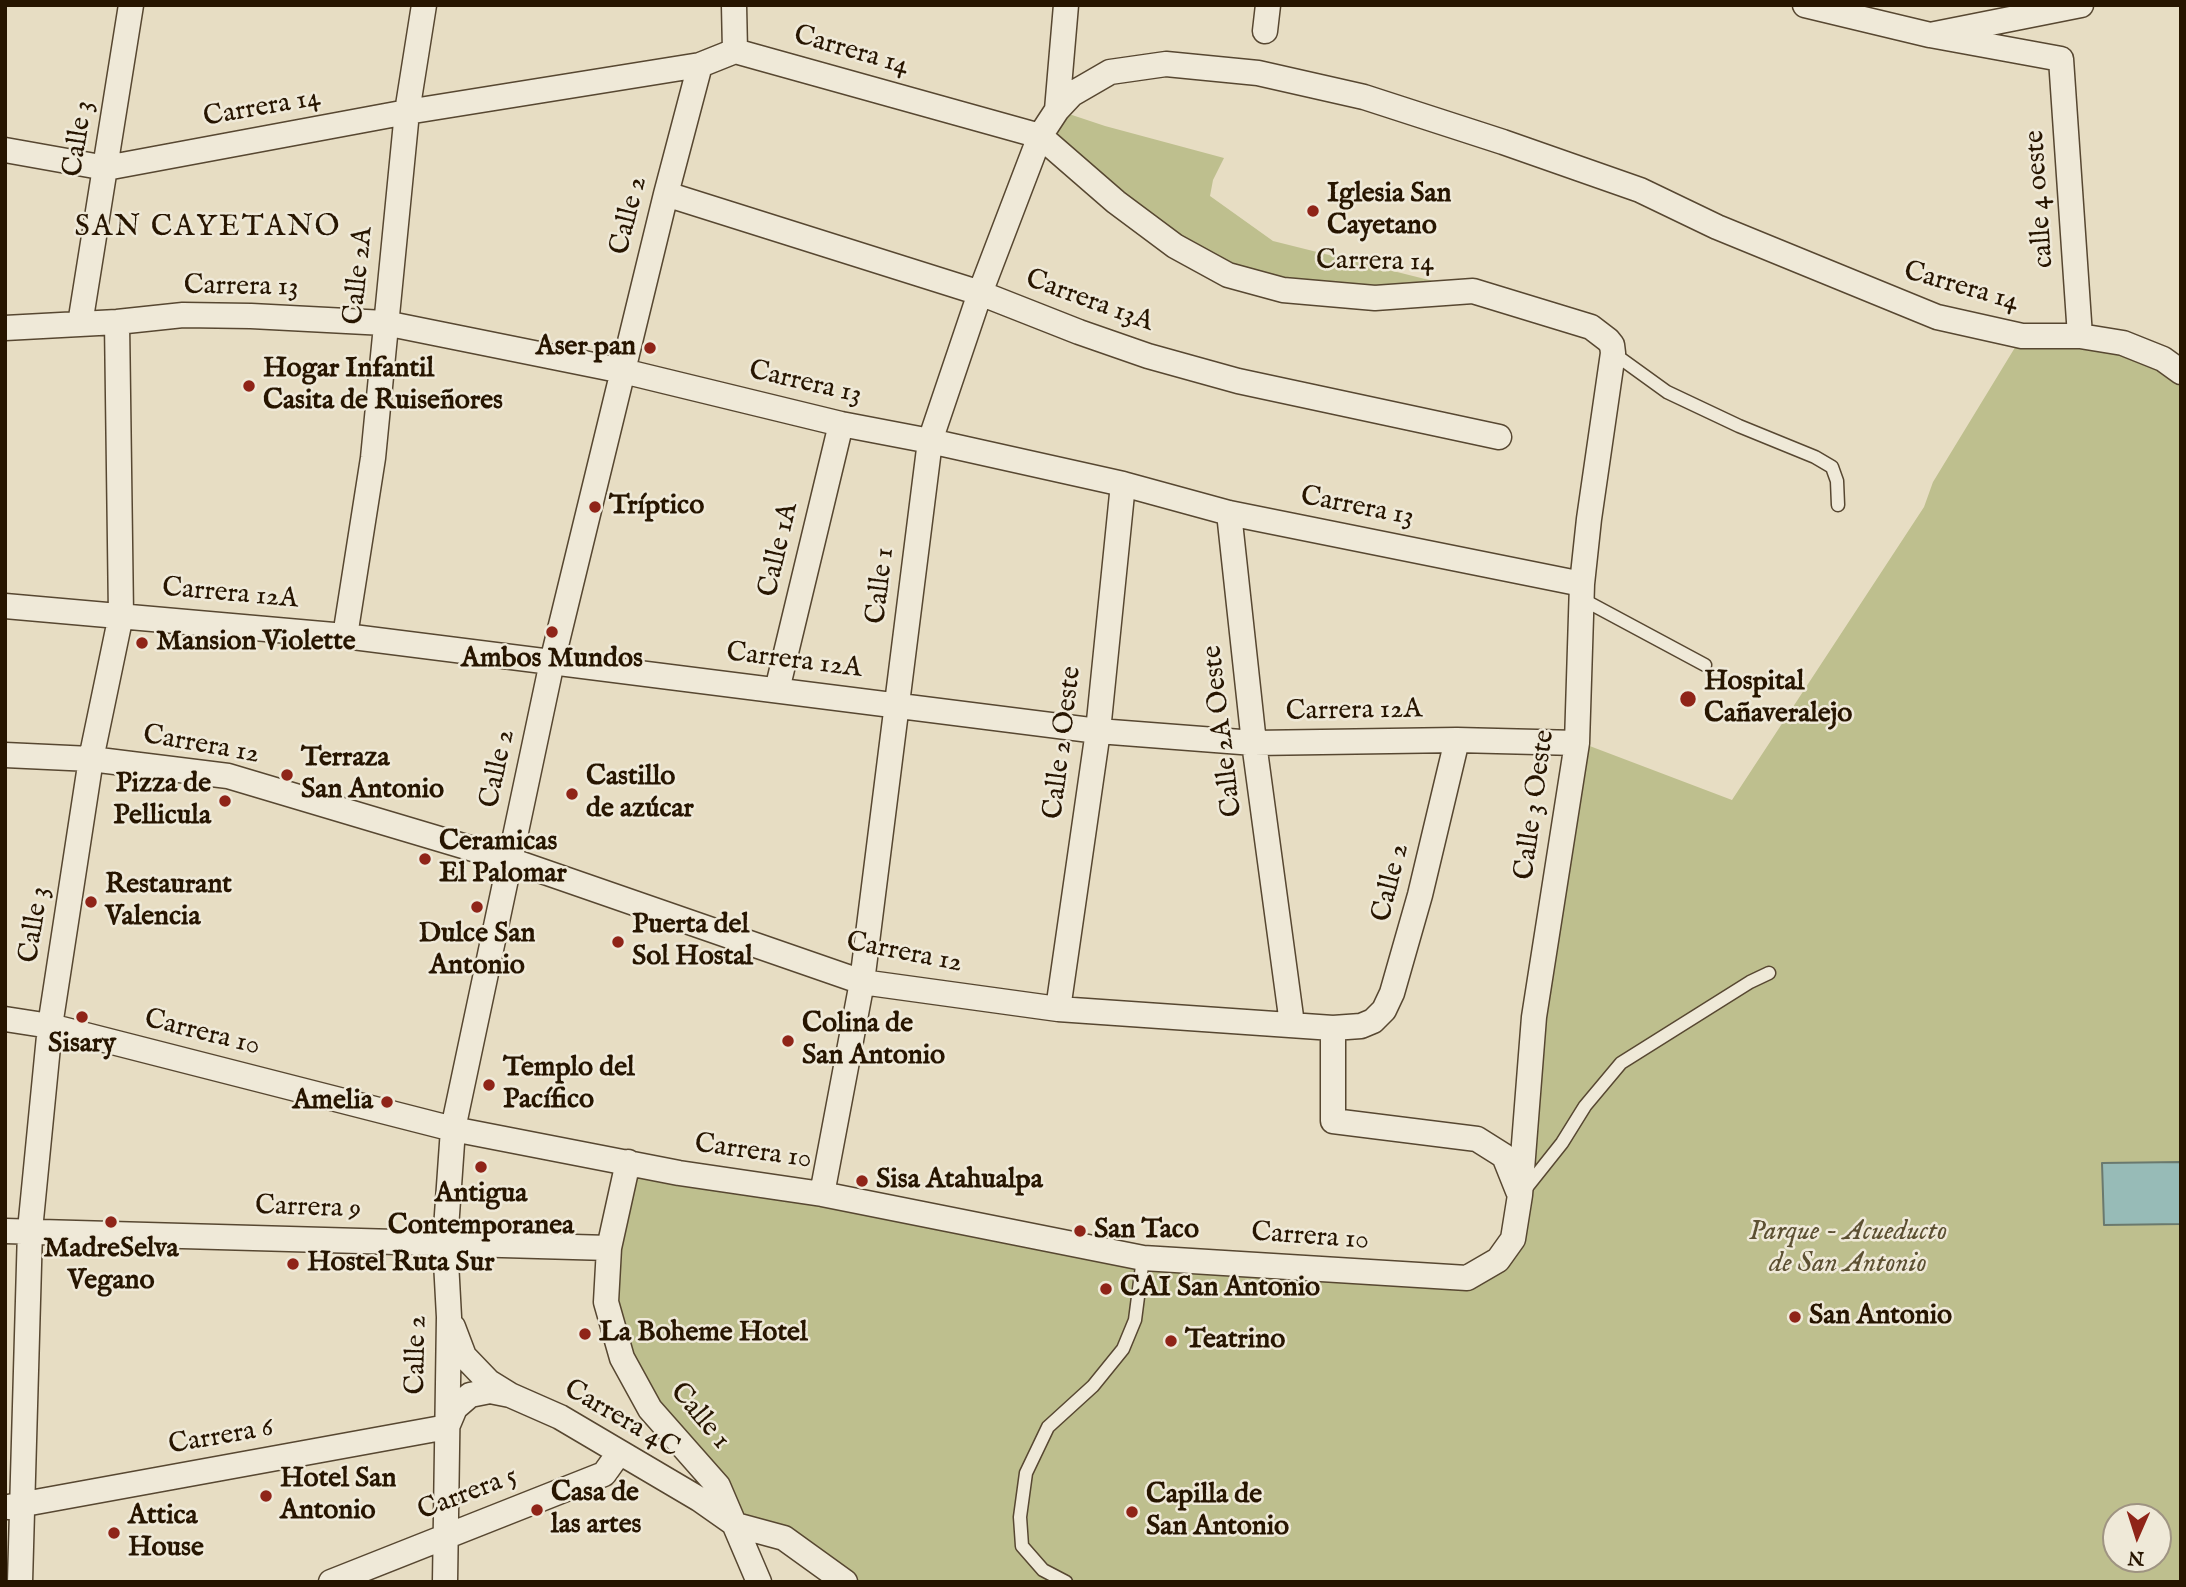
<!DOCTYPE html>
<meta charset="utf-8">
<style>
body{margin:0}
#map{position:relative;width:2186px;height:1587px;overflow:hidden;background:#e7ddc3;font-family:"IM FELL English",serif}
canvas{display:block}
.frame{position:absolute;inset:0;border:7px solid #271500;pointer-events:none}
.north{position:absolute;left:2102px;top:1503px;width:70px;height:70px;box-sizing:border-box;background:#efe9d8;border:2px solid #9f9482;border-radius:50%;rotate:183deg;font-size:19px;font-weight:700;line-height:28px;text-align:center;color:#271500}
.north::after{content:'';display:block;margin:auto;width:24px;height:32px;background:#8f2418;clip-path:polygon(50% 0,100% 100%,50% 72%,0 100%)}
</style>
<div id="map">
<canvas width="2186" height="1587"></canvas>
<div class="frame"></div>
<div class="north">N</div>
</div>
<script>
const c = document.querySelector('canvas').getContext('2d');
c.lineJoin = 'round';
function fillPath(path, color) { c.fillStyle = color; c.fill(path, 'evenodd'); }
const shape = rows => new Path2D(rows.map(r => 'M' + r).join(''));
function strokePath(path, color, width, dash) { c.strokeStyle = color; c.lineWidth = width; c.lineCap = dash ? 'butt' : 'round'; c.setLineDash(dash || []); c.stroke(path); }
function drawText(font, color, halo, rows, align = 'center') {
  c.font = font + ' "IM FELL English",serif'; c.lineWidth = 5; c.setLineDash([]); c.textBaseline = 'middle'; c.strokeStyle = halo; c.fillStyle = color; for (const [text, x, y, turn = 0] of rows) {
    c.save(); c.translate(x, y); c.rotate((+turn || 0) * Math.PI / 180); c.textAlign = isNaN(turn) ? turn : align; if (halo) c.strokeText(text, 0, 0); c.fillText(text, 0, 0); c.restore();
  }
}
const green = shape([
 [1057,110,1105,126,1224,158,1213,180,1210,196,1273,241,1473,291,1450,294,1228,275,1040,136],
 [2022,336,2080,336,2181,372,2181,1582,845,1582,736,1525,622,1358,609,1248,628,1162,1143,1258,1467,1278,1498,1260,1534,1017,1587,745,1732,800,1924,507,1933,482],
 [2116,1517,2158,1517,2158,1559,2116,1559]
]);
const water = shape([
 [2181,1162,2181,1224,2104,1225,2102,1163,2181,1162]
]);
const service = shape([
 [1613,353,1667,392,1739,426,1815,457,1832,467,1837,481,1838,505],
 [1582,599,1705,665],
 [1523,1192,1562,1143,1585,1106,1621,1063,1750,982,1769,973],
 [1066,1582,1043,1570,1022,1546,1020,1517,1026,1473,1048,1427,1093,1386,1123,1349,1135,1320,1143,1258]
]);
const minor = shape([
 [734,5,735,51],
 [1805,5,1930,35,2081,5],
 [1265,31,1268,5],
 [1930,35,2061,59,2080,336],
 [1057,110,1072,94,1110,72,1166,64,1258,73,1364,97,1503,142,1640,190,1717,227,1937,317,2022,336,2080,336,2123,343,2163,359,2181,372],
 [5,150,106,168,407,112,700,65,735,51,1040,136,1116,202,1175,246,1228,275,1283,290,1375,298,1473,291,1591,327,1608,340,1612,345,1613,353,1589,519,1582,584,1577,743,1534,1017,1520,1195,1513,1239,1498,1260,1467,1278,1143,1258,822,1194,679,1173,453,1129,50,1026,5,1019],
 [666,194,980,293,1079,332,1148,356,1238,381,1499,437],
 [80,324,131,5],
 [5,328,117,322,183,315,251,316,385,323,623,371,841,424,930,441,1123,484,1229,513,1582,584],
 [1229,513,1254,743,1292,1024],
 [5,606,345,636,1098,731,1254,743,1457,740,1577,743],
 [345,636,373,458,407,112,424,5],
 [777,690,841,424],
 [5,755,91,759,228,776,510,860,862,982,1058,1009,1333,1028,1361,1026,1373,1021,1384,1010,1392,993,1420,895,1457,740],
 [1058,1009,1098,731,1123,484],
 [1333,1028,1333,1121,1477,1139,1504,1156,1518,1191],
 [628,1162,609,1248,606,1302,622,1358,650,1409,718,1486,759,1582],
 [822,1194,862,982,930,441,980,293,1040,136,1057,110,1066,5],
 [5,1231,609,1248],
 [453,1327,464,1356,489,1382,510,1395,560,1417,699,1499,736,1525,784,1538,845,1582],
 [8,1507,447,1427,455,1408,470,1395,490,1391,510,1395],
 [20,1582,30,1230,50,1026,91,759,121,615,117,322],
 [331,1582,604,1474,619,1453],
 [445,1582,449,1317,445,1243,453,1129,552,662,666,194,700,65]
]);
const markers = [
 [1313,211,7,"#8f2418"],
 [650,348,7,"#8f2418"],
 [249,386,7,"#8f2418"],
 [595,507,7,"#8f2418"],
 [552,632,7,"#8f2418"],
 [142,643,7,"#8f2418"],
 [1688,699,9,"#8f2418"],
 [287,775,7,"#8f2418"],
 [572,794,7,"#8f2418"],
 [225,801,7,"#8f2418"],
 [425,859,7,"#8f2418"],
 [91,902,7,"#8f2418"],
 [477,907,7,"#8f2418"],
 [618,942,7,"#8f2418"],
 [82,1017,7,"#8f2418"],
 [788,1041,7,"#8f2418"],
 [489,1085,7,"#8f2418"],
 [387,1102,7,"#8f2418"],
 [481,1167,7,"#8f2418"],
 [862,1181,7,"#8f2418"],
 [111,1222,7,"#8f2418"],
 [1080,1231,7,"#8f2418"],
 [293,1264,7,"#8f2418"],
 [1106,1289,7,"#8f2418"],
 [1795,1317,7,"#8f2418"],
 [585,1334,7,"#8f2418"],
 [1171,1341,7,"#8f2418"],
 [266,1496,7,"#8f2418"],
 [537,1510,7,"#8f2418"],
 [1132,1512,7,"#8f2418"],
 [114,1533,7,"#8f2418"]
];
const streetNames = [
 ["Carrera 14",851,52,16],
 ["Carrera 14",262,109,-10],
 ["Calle 3",80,139,-81],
 ["calle 4 oeste",2041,199,-94],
 ["Calle 2",630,216,-76],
 ["Carrera 14",1375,263,1],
 ["Calle 2A",360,276,-84],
 ["Carrera 13",241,288,1],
 ["Carrera 14",1961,288,16],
 ["Carrera 13A",1089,302,20],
 ["Carrera 13",805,384,13],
 ["Carrera 13",1357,508,11],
 ["Calle 1A",780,550,-77],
 ["Calle 1",882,586,-83],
 ["Carrera 12A",230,595,5],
 ["Carrera 12A",794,662,7],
 ["Carrera 12A",1354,712,-1],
 ["Calle 2A Oeste",1224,731,-97],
 ["Calle 2 Oeste",1064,743,-83],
 ["Carrera 12",201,746,10],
 ["Calle 2",499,769,-78],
 ["Calle 3 Oeste",1536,805,-82],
 ["Calle 2",1392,883,-76],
 ["Calle 3",36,925,-81],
 ["Carrera 12",904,954,11],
 ["Carrera 10",202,1034,14],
 ["Carrera 10",753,1153,8],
 ["Carrera 9",308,1209,2],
 ["Carrera 10",1310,1238,4],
 ["Calle 2",418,1355,-89],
 ["Calle 1",699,1417,50],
 ["Carrera 4C",621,1420,30],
 ["Carrera 6",221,1438,-10],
 ["Carrera 5",468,1495,-21]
];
const poiNames = [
 ["Iglesia San",1327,195],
 ["Cayetano",1327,227],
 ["Aser pan",636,348,"right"],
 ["Hogar Infantil",263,370],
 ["Casita de Ruiseñores",263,402],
 ["Tríptico",609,507],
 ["Mansion Violette",156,643],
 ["Ambos Mundos",552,660,"center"],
 ["Hospital",1704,683],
 ["Cañaveralejo",1704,715],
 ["Terraza",301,759],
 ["San Antonio",301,791],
 ["Castillo",586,778],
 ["de azúcar",586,810],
 ["Pizza de",211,785,"right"],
 ["Pellicula",211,817,"right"],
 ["Ceramicas",439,843],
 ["El Palomar",439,875],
 ["Restaurant",105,886],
 ["Valencia",105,918],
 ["Puerta del",632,926],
 ["Sol Hostal",632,958],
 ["Dulce San",477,935,"center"],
 ["Antonio",477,967,"center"],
 ["Colina de",802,1025],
 ["San Antonio",802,1057],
 ["Sisary",82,1045,"center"],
 ["Templo del",503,1069],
 ["Pacífico",503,1101],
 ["Amelia",373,1102,"right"],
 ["Sisa Atahualpa",876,1181],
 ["Antigua",481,1195,"center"],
 ["Contemporanea",481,1227,"center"],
 ["San Taco",1094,1231],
 ["MadreSelva",111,1250,"center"],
 ["Vegano",111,1282,"center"],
 ["Hostel Ruta Sur",307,1264],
 ["CAI San Antonio",1120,1289],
 ["San Antonio",1809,1317],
 ["La Boheme Hotel",599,1334],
 ["Teatrino",1185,1341],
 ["Hotel San",280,1480],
 ["Antonio",280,1512],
 ["Casa de",551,1494],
 ["las artes",551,1526],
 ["Capilla de",1146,1496],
 ["San Antonio",1146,1528],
 ["Attica",128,1517],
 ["House",128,1549]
];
const parkNames = [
 ["Parque - Acueducto",1848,1233],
 ["de San Antonio",1848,1265]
];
const neighbourhoodNames = [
 ["SAN CAYETANO",208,229]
];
fillPath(green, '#bebf8e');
fillPath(water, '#97bbb7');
strokePath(water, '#6a796e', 2);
strokePath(service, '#574731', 15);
strokePath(minor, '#574731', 27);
strokePath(service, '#efe9d8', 12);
strokePath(minor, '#efe9d8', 24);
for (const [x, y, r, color] of markers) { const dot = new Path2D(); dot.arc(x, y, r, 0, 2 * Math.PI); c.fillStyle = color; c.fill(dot); strokePath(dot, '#efe9d8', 2.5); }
drawText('28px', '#271500', '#efe9d8', streetNames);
drawText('bold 28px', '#271500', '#efe9d8', poiNames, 'left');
drawText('italic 28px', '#5c5032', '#efe9d8', parkNames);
c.letterSpacing = '2px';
drawText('30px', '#271500', '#efe9d8', neighbourhoodNames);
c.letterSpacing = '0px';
</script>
